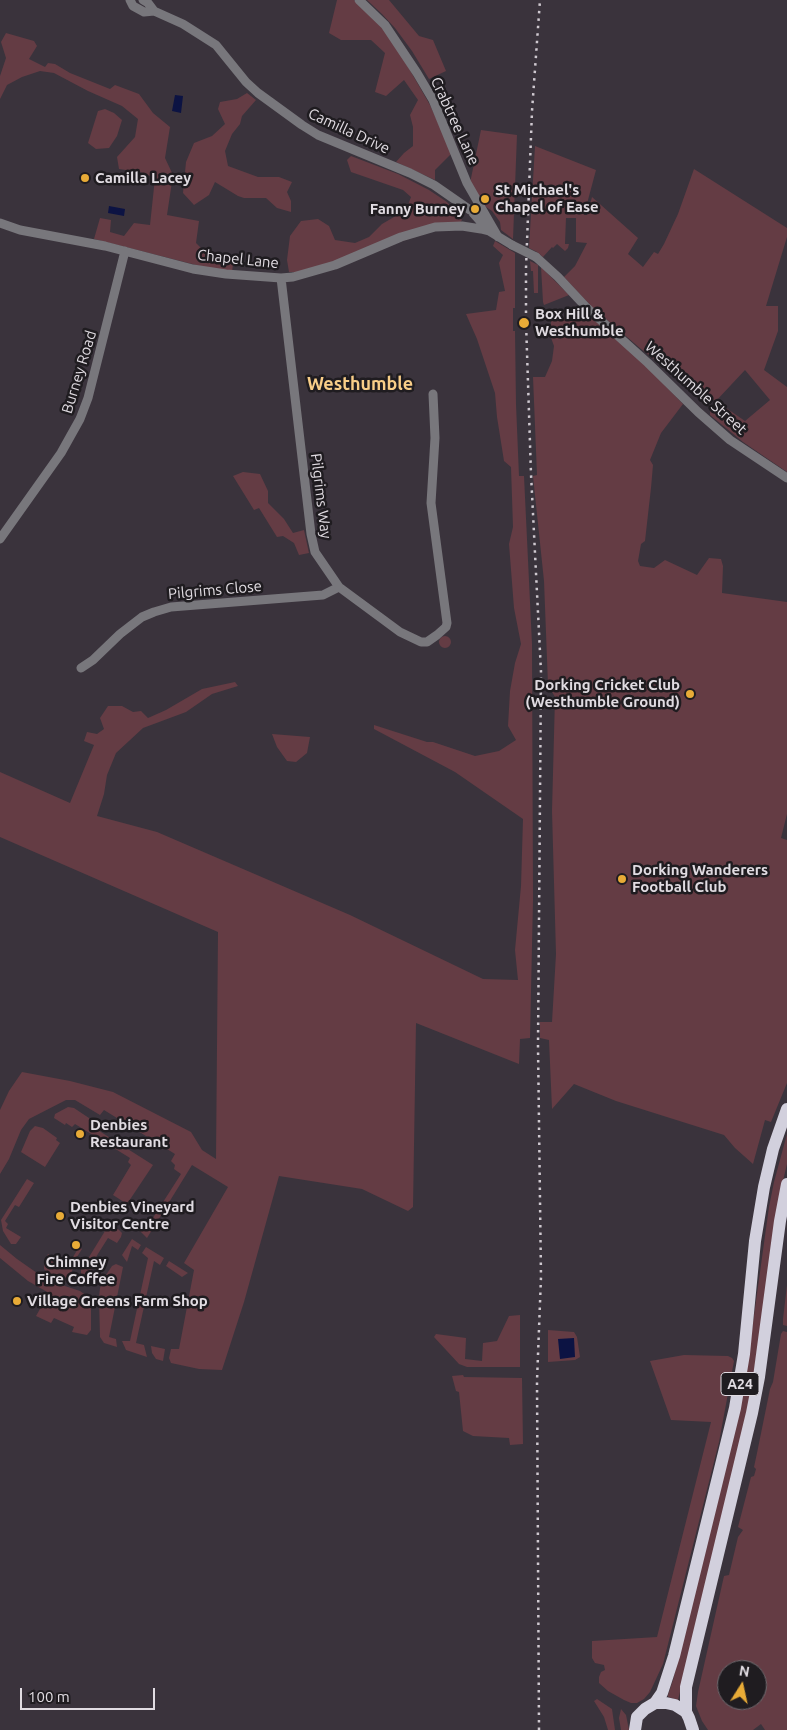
<!DOCTYPE html>
<style>
body{margin:0}
#map{position:relative;width:787px;height:1730px;overflow:hidden;background:#3a333c;font-family:Ubuntu,sans-serif}
canvas{display:block}
.north{position:absolute;left:717px;top:1660px;width:50px;height:50px;box-sizing:border-box;background:#1f1c20;border:1px solid #6d696e;border-radius:50%;rotate:10deg;font-size:14px;font-weight:700;line-height:20px;text-align:center;color:#e1dce2}
.north::after{content:'';display:block;margin:auto;width:18px;height:22px;background:#e8ab37;clip-path:polygon(50% 0,100% 100%,50% 72%,0 100%)}
.scale{position:absolute;left:20px;top:1688px;width:135px;height:22px;box-sizing:border-box;border:2px solid #e1dce2;border-top:0;padding-left:6px;font-size:15px;line-height:18px;white-space:nowrap;color:#e1dce2;-webkit-text-stroke:4px #1f1c20;paint-order:stroke}
</style>
<div id="map">
<canvas width="787" height="1730"></canvas>
<div class="north">N</div>
<div class="scale">100 m</div>
</div>
<script>
const c = document.querySelector('canvas').getContext('2d');
c.lineJoin = 'round';
function fillPath(path, color) { c.fillStyle = color; c.fill(path, 'evenodd'); }
const shape = rows => new Path2D(rows.map(r => 'M' + r).join(''));
function strokePath(path, color, width, dash) { c.strokeStyle = color; c.lineWidth = width; c.lineCap = dash ? 'butt' : 'round'; c.setLineDash(dash || []); c.stroke(path); }
function drawText(font, color, halo, rows, align = 'center') {
  c.font = font + ' Ubuntu,sans-serif'; c.lineWidth = 5; c.setLineDash([]); c.textBaseline = 'middle'; c.strokeStyle = halo; c.fillStyle = color; for (const [text, x, y, turn = 0] of rows) {
    c.save(); c.translate(x, y); c.rotate((+turn || 0) * Math.PI / 180); c.textAlign = isNaN(turn) ? turn : align; if (halo) c.strokeText(text, 0, 0); c.fillText(text, 0, 0); c.restore();
  }
}
const green = shape([
 [337,0,354,0,380,23,400,53,430,105,452,153,435,170,435,180,396,162,404,153,413,146,413,127,410,115,418,100,404,80,386,96,375,92,385,53,371,40,341,40,329,33],
 [367,0,389,0,419,36,433,40,446,71,429,79,412,51,395,28,382,14],
 [6,33,34,41,37,46,29,59,45,67,48,63,55,64,70,73,110,89,115,85,139,94,153,113,170,127,165,158,173,175,167,215,199,221,196,243,204,251,234,256,232,272,212,269,94,239,100,218,111,220,110,232,124,236,134,223,150,225,155,178,140,172,119,169,117,157,135,137,138,119,122,106,88,91,54,73,40,71,22,77,7,85,0,99,0,76,6,58,1,42],
 [247,93,256,100,242,116,240,124,232,134,225,151,228,166,258,177,279,177,292,182,287,192,291,201,291,212,277,208,266,198,244,198,238,196,215,182,209,195,194,205,183,193,186,162,194,143,212,136,225,124,218,109,220,102,237,99],
 [105,109,114,113,122,120,117,136,109,148,96,149,88,143,98,111],
 [481,130,517,135,513,239,501,230,500,222,492,211,486,207,470,183],
 [535,146,596,170,584,215,587,215,592,197,638,238,628,254,643,267,654,252,658,254,664,244,678,214,694,169,787,228,787,237,766,306,778,306,778,331,764,370,787,387,787,472,743,442,710,415,710,408,716,401,699,394,641,349,592,307,564,277,575,266,587,243,576,242,576,218,566,218,565,244,569,244,568,248,565,251,557,244,553,248,552,247,543,257,537,252,529,248],
 [745,370,770,400,745,421,716,401],
 [351,156,398,174,429,190,447,202,462,220,460,223,335,262,301,272,289,272,287,260,290,236,301,221,318,219,329,226,335,240,355,243,369,237,382,224,406,210,411,197,403,190,351,172,347,160],
 [495,241,515,253,515,308,513,308,513,331,515,331,516,404,519,476,524,476,532,644,533,900,530,1038,520,1039,519,1064,416,1023,413,1207,408,1211,362,1189,279,1176,244,1302,222,1370,199,1369,171,1363,169,1358,171,1349,179,1349,194,1270,184,1263,228,1187,192,1165,147,1238,138,1229,138,1225,142,1220,149,1224,181,1174,174,1169,175,1165,171,1161,175,1154,104,1110,100,1115,75,1100,66,1100,29,1119,21,1130,9,1159,0,1174,0,1110,9,1091,22,1072,70,1081,113,1092,191,1132,202,1150,216,1159,218,932,0,837,0,772,70,803,94,745,84,741,87,732,97,734,104,729,100,718,108,706,122,706,133,712,141,711,148,718,166,710,202,689,235,682,238,686,212,694,186,712,143,728,116,753,107,775,104,794,97,816,157,832,350,915,483,979,518,980,515,950,521,886,523,819,455,772,374,729,374,725,427,742,433,742,475,756,499,751,516,740,508,726,510,691,515,663,521,644,514,608,509,544,513,527,511,467,504,461,497,417,495,393,477,339,466,314,496,310,499,292,505,291,499,263,503,255,493,246],
 [530,261,538,265,538,293,534,293,533,271,531,271],
 [541,267,569,295,544,305,543,302],
 [584,308,643,363,683,404,661,433,650,460,653,465,651,488,645,541,641,544,638,561,640,566,654,568,665,560,697,575,709,558,721,559,723,566,722,593,787,602,787,814,781,838,787,840,787,1083,771,1122,765,1120,753,1164,735,1148,724,1135,616,1101,574,1084,552,1109,549,1040,540,1038,540,1022,552,1022,556,954,552,811,555,697,548,685,544,581,533,476,537,475,533,377,545,377,552,361,554,346,550,335,551,321,567,317],
 [243,472,260,474,268,491,268,503,284,519,293,533,304,530,309,553,299,555,294,543,283,536,277,537,259,508,254,510,233,476],
 '439 642a6 6 0 1 1 12 0a6 6 0 1 1-12 0Z',
 [272,734,310,737,307,753,296,762,287,761,277,747],
 [68,1107,74,1108,95,1122,93,1127,153,1165,127,1204,113,1195,131,1165,128,1162,130,1158,75,1124,72,1127,66,1123,65,1125,54,1118,55,1114],
 [35,1126,43,1128,57,1138,56,1140,60,1143,45,1167,21,1152,30,1131],
 [787,1134,787,1164,781,1189,748,1412,678,1700,668,1697,668,1695,673,1680,747,1366,769,1207,774,1182],
 [27,1179,34,1183,19,1207,15,1205,5,1221,8,1224,6,1228,21,1237,16,1244,11,1244,3,1231,1,1220],
 [113,1228,118,1229,122,1233,121,1237,117,1243,108,1238,89,1268,98,1275,94,1280,89,1282,84,1280,81,1276,81,1270,105,1231],
 [132,1239,141,1245,138,1250,132,1246,127,1262,122,1255],
 [0,1245,17,1259,47,1280,80,1291,87,1296,91,1308,91,1330,87,1335,72,1332,74,1327,54,1318,51,1323,36,1316,49,1293,28,1281,0,1258],
 [79,1247,82,1249,75,1260,71,1275,67,1278,48,1273,44,1269,44,1263,48,1254,63,1264,66,1260,70,1262],
 [146,1247,164,1258,160,1265,154,1261,136,1343,144,1345,147,1357,126,1350,122,1341,130,1341,148,1258,142,1253],
 [169,1261,188,1273,182,1277,166,1266],
 [116,1264,123,1267,109,1337,116,1339,117,1347,104,1343,100,1337,99,1297,100,1288,104,1278,112,1266],
 [787,1285,787,1326,783,1325,783,1319],
 [520,1315,520,1367,467,1367,459,1364,434,1337,436,1334,466,1338,465,1359,482,1361,483,1343,497,1341,509,1316],
 [548,1330,574,1332,577,1337,580,1357,575,1360,548,1362],
 [783,1331,787,1332,787,1730,765,1730,761,1724,753,1730,708,1730,702,1721,696,1706,698,1692,724,1576,729,1575,738,1537,743,1530,738,1527,751,1477,754,1476,756,1469,754,1467,757,1453,770,1389,773,1382,781,1334],
 [727,1670,757,1670,757,1700,727,1700],
 [151,1346,165,1349,163,1361,156,1359,152,1353],
 [684,1355,728,1356,732,1358,734,1361,719,1442,663,1664,650,1692,644,1699,637,1703,631,1703,624,1700,608,1691,599,1683,599,1677,601,1672,605,1670,604,1665,595,1663,592,1658,592,1641,657,1637,711,1422,671,1420,650,1361],
 [463,1375,464,1377,522,1378,523,1444,510,1445,509,1438,473,1436,463,1431,459,1392,456,1391,452,1376],
 [597,1699,612,1709,615,1730,608,1730,604,1717,594,1701],
 [621,1709,626,1715,629,1730,621,1730,619,1718]
]);
const water = shape([
 [175,95,183,96,181,113,172,111],
 [109,206,125,209,124,216,108,213],
 [574,1338,575,1357,560,1359,558,1339]
]);
const minor = shape([
 [130,0,133,6,144,12,154,11,183,24,216,45,246,82,258,93,302,125,318,135,410,173,434,185,470,210],
 [143,0,148,3,154,11],
 [359,0,385,25,417,73,433,100,467,183,498,237],
 [473,213,489,231],
 [0,223,20,230,105,246,193,269,226,274,281,278,293,277,335,265,401,237,435,227,462,226,481,229,489,231,512,245],
 [536,257,558,277,586,307,648,363,698,412,730,440,787,478],
 [281,278,311,534,315,552,339,587,400,632,421,642,427,642,437,635,446,627,447,623,431,503,435,438,433,394],
 [0,539,61,453,80,419,88,398,125,251],
 [81,668,93,660,120,634,142,617,154,612,171,607,323,595,339,587]
]);
const highway = shape([
 [655,1703,662,1693,674,1656,735,1408,744,1354,755,1241,764,1187,773,1149,787,1109],
 [686,1712,686,1687,752,1413,759,1377,780,1221,787,1184],
 [635,1730,637,1717,645,1709,655,1703,666,1703,675,1705,686,1712,689,1718,693,1730]
]);
const rail = shape([
 [539,1730,537,1381,541,1277,538,1046,541,672,531,474,526,322,526,268,532,111,540,0]
]);
const minorBridge = shape([
 [512,245,536,257]
]);
const markers = [
 [85,178,5,"#e8ab37"],
 [485,199,5,"#e8ab37"],
 [475,209,5,"#e8ab37"],
 [524,323,6,"#e8ab37"],
 [690,694,5,"#e8ab37"],
 [622,879,5,"#e8ab37"],
 [80,1134,5,"#e8ab37"],
 [60,1216,5,"#e8ab37"],
 [76,1245,5,"#e8ab37"],
 [17,1301,5,"#e8ab37"]
];
const shields = [
 [740,1384,38]
];
const shieldNames = [
 ["A24",740,1384]
];
const streetNames = [
 ["Crabtree Lane",455,121,65],
 ["Camilla Drive",349,131,25],
 ["Chapel Lane",238,259,6],
 ["Burney Road",79,372,-73],
 ["Westhumble Street",696,388,42],
 ["Pilgrims Way",321,496,83],
 ["Pilgrims Close",215,590,-5]
];
const poiNames = [
 ["Camilla Lacey",95,178],
 ["St Michael's",495,190],
 ["Chapel of Ease",495,207],
 ["Fanny Burney",465,209,"right"],
 ["Box Hill &",535,314],
 ["Westhumble",535,331],
 ["Dorking Cricket Club",680,685,"right"],
 ["(Westhumble Ground)",680,702,"right"],
 ["Dorking Wanderers",632,870],
 ["Football Club",632,887],
 ["Denbies",90,1125],
 ["Restaurant",90,1142],
 ["Denbies Vineyard",70,1207],
 ["Visitor Centre",70,1224],
 ["Chimney",76,1262,"center"],
 ["Fire Coffee",76,1279,"center"],
 ["Village Greens Farm Shop",27,1301]
];
const quarterNames = [
 ["Westhumble",360,384]
];
fillPath(green, '#643c44');
fillPath(water, '#0c1343');
strokePath(minor, '#78777c', 9);
strokePath(highway, '#d2d0dd', 12);
strokePath(rail, '#cfc9d0', 2.5, [2.5, 5]);
strokePath(minorBridge, '#78777c', 9);
for (const [x, y, r, color] of markers) { const dot = new Path2D(); dot.arc(x, y, r, 0, 2 * Math.PI); c.fillStyle = color; c.fill(dot); strokePath(dot, '#1f1c20', 2); }
for (const [x, y, w] of shields) { const box = new Path2D(); box.roundRect(x - w / 2, y - 11.5, w, 23, 4); c.fillStyle = '#1f1c20'; c.fill(box); strokePath(box, '#e1dce2', 1); }
drawText('bold 14px', '#e1dce2', null, shieldNames);
drawText('15px', '#e1dce2', '#1f1c20', streetNames);
drawText('bold 15px', '#e1dce2', '#1f1c20', poiNames, 'left');
drawText('bold 18px', '#f9ce88', '#1f1c20', quarterNames);
</script>
